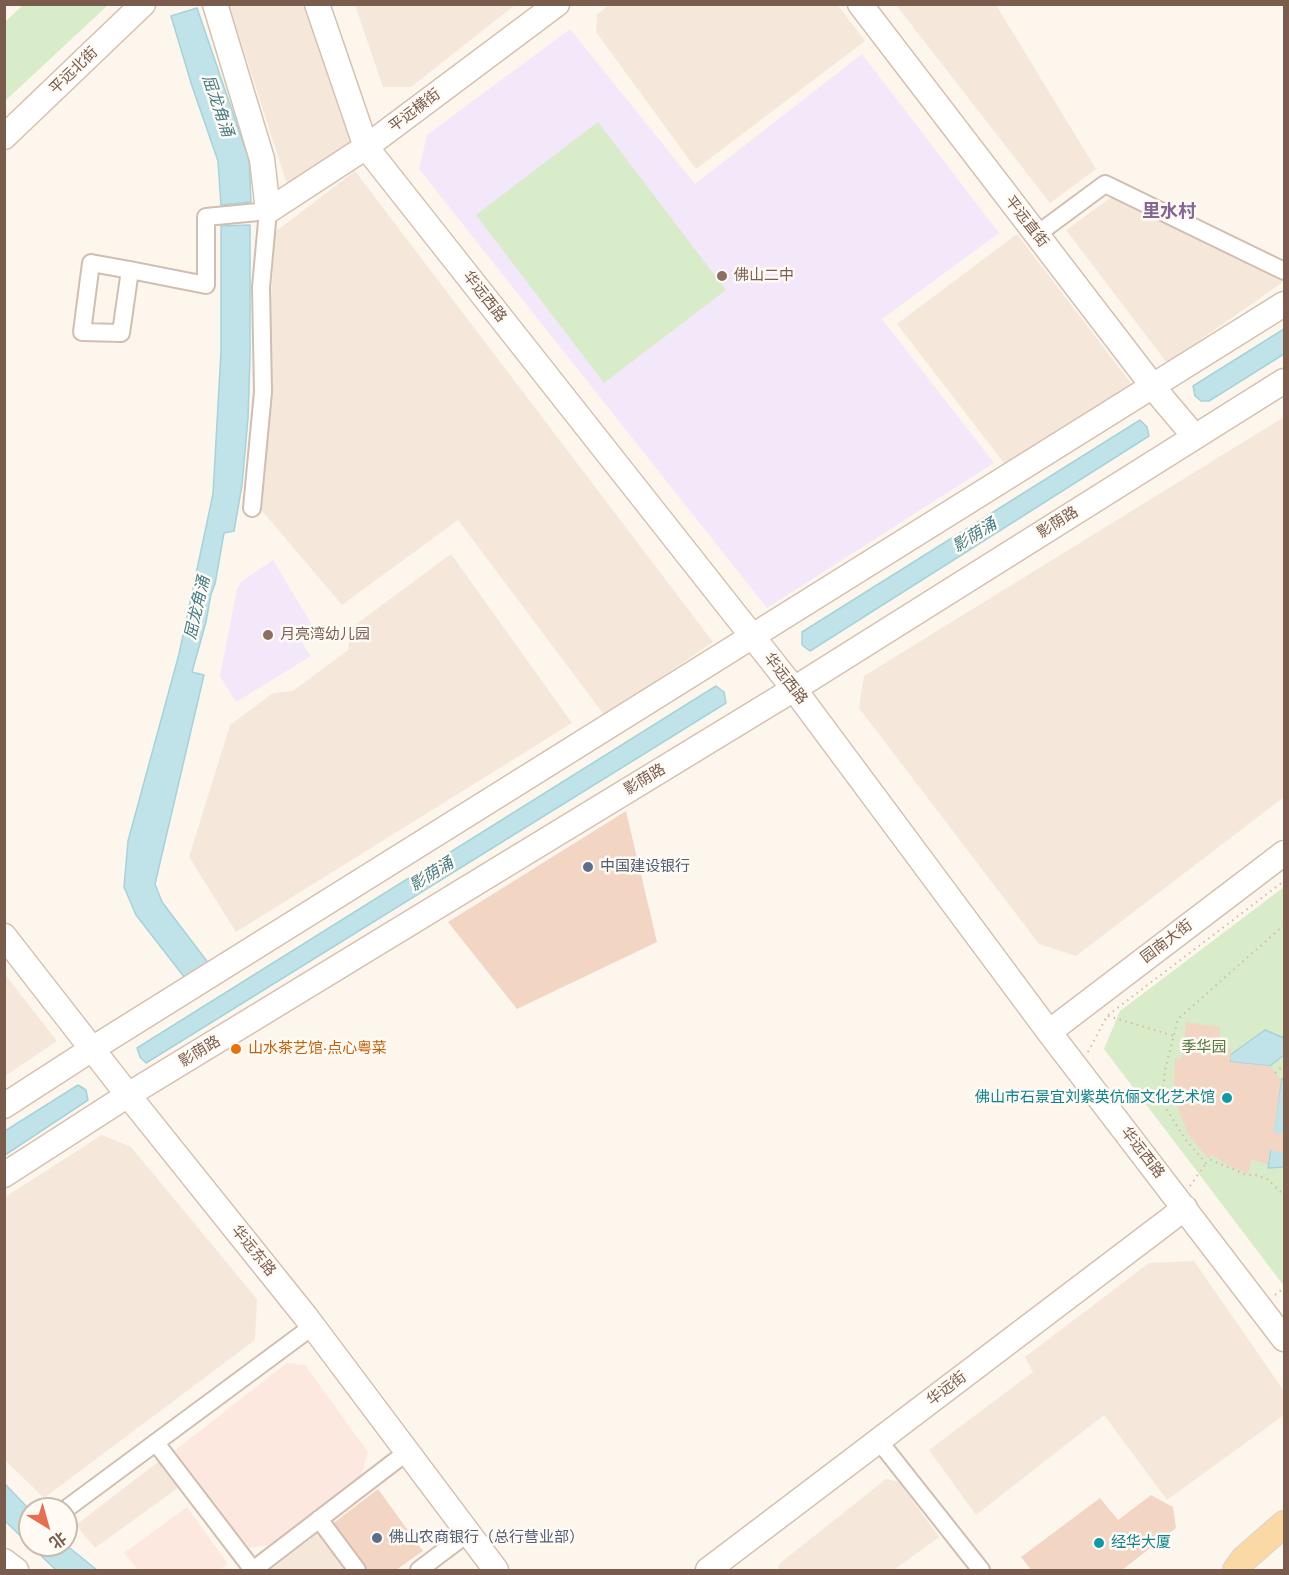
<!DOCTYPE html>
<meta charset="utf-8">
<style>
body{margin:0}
#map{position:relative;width:1289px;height:1575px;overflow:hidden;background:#fdf6ec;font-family:"Varela Round","Noto Sans SC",sans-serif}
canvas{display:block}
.frame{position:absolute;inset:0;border:6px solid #7a5c4d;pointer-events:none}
.north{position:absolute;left:18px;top:1497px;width:60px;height:60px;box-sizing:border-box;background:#fffaf3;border:2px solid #cabbb1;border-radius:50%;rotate:143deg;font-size:16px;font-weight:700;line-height:24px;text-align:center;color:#7a5c4d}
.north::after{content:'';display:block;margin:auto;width:21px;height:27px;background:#e76f51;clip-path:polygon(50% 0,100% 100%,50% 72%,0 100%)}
</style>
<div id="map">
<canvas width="1289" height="1575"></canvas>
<div class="frame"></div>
<div class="north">北</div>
</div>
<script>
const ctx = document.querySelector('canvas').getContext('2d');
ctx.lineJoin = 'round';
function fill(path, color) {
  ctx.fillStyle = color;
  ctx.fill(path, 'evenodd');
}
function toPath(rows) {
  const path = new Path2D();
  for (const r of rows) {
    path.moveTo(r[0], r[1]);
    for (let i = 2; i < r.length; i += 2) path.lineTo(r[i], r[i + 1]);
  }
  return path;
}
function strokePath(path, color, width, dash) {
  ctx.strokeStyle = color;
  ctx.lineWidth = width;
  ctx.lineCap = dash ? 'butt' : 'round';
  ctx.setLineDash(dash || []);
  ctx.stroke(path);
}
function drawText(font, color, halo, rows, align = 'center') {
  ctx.font = font + ' "Varela Round","Noto Sans SC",sans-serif';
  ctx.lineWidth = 5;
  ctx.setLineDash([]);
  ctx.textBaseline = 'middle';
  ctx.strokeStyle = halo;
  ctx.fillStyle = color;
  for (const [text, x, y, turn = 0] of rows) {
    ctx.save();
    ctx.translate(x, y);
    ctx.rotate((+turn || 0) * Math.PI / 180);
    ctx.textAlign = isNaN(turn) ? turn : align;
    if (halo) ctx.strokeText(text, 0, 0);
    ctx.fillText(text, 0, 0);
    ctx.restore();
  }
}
const residential = toPath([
 [837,4,865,41,696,169,596,32,597,14,609,5],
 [229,5,303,5,350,142,288,187],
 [355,5,355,4,515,5,411,87,383,87],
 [896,5,996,5,1096,169,1050,203],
 [355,171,713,642,605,716,458,520,342,605,258,506,275,232],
 [1113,196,1283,282,1167,363,1066,230],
 [1017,234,1134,387,1007,467,897,324],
 [1284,417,1284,797,1076,956,1039,944,859,708,864,676],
 [451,554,572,723,236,932,189,857,230,725,273,693,293,691,348,650,351,628],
 [4,973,57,1041,5,1076,4,1076],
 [102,1135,131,1147,257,1299,255,1340,44,1498,5,1460,5,1197],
 [1194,1261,1284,1391,1284,1415,1167,1500,1104,1415,976,1515,929,1450,1033,1372,1025,1357,1149,1263],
 [162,1459,182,1485,95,1548,76,1525],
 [886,1479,899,1482,939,1537,894,1570,778,1570,779,1564],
 [318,1533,347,1570,270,1570]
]);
const commercial = toPath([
 [287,1363,305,1365,368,1452,361,1477,274,1544,247,1548,174,1451],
 [187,1507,228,1564,219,1570,138,1570,124,1553]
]);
const education = toPath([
 [570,29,695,184,862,54,999,233,882,319,994,463,767,608,419,169,427,135],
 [273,560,315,630,300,640,311,656,236,702,220,676,237,589,242,581]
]);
const green = toPath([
 [23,5,108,5,5,101,5,22],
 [598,122,726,290,604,383,476,215],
 [1284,887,1284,1286,1104,1049,1120,1011]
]);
const water = toPath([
 [197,8,249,160,251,202,221,205,218,161,192,86,171,16,197,8],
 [250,225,250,357,248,418,242,485,234,531,224,533,215,584,211,594,206,622,192,672,204,675,155,884,162,902,209,964,185,978,136,915,124,887,128,841,179,654,213,494,221,352,221,226,250,225],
 [1284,329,1284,354,1209,401,1201,401,1195,396,1193,386,1284,329],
 [1140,420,1147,427,1149,436,810,651,802,645,802,632,1140,420],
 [716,686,724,692,726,703,146,1063,140,1057,137,1048,716,686],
 [1265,1030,1284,1038,1284,1055,1270,1066,1230,1062,1230,1055,1265,1030],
 [1284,1077,1284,1167,1268,1168,1281,1080,1284,1077],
 [78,1085,86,1090,88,1100,5,1155,5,1131,78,1085],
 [5,1484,30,1510,30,1545,66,1545,97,1570,56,1570,5,1521,5,1484]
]);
const building = toPath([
 [626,811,657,942,517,1009,448,922],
 [1186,1022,1220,1027,1219,1047,1231,1048,1230,1062,1270,1066,1281,1080,1274,1133,1284,1134,1284,1153,1270,1150,1268,1164,1252,1160,1248,1174,1222,1162,1213,1155,1208,1159,1187,1132,1177,1105,1174,1080,1175,1058,1182,1059],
 [378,1489,423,1551,396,1570,366,1570,331,1525],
 [1151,1495,1173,1507,1176,1528,1122,1570,1031,1570,1021,1557,1100,1498,1118,1520]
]);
const path = toPath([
 [1284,925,1178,1019,1165,1070,1163,1090,1167,1110,1185,1139,1206,1163,1211,1160,1247,1175,1256,1175,1267,1179,1284,1195],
 [1108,1016,1174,1036],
 [1088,1052,1107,1016,1284,881],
 [1275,1073,1284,1065],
 [1118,1091,1163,1090],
 [1190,1186,1206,1163],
 [1275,1295,1284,1288]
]);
const street = toPath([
 [1036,235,1105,184,1284,271],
 [130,270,121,333,82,332,91,263,130,270,206,285,206,217,268,211,261,287,263,392,252,508],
 [879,1441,981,1570],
 [156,1443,253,1570,407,1452],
 [66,1509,313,1326],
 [319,1519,357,1570],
 [419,1570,468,1533]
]);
const secondary = toPath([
 [215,4,262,159,268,211,366,147,557,4],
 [317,4,366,147,794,689,1049,1032,1284,1339],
 [860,4,1162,398,1195,437],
 [4,137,143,4],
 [4,936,128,1095,306,1317,496,1570],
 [1049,1032,1284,853],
 [4,1106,92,1049,1284,304],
 [4,1175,128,1095,794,689,1284,381],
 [4,1561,16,1570],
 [708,1570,1185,1208]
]);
const primary = toPath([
 [1236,1570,1244,1559,1284,1524]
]);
const markers = [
 [722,276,6,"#8d6e63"],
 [268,635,6,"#8d6e63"],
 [588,867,6,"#5c6f8a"],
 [236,1049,6,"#e8710a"],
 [1227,1098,6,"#0f9aa8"],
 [377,1538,6,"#5c6f8a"],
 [1099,1543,6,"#0f9aa8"]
];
const streetNames = [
 ["平远北街",74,71,-44],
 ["平远横街",415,111,-37],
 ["平远直街",1026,222,52],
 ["华远西路",484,297,52],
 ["影荫路",1058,523,-32],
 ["华远西路",785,679,52],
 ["影荫路",645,780,-31],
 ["园南大街",1167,942,-37],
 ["影荫路",200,1052,-31],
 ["华远西路",1142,1153,52],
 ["华远东路",253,1251,51],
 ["华远街",947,1389,-37]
];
const educationNames = [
 ["佛山二中",734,276],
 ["月亮湾幼儿园",280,635]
];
const serviceNames = [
 ["中国建设银行",600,867],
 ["佛山农商银行（总行营业部）",389,1538]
];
const parkNames = [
 ["季华园",1204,1048]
];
const foodNames = [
 ["山水茶艺馆·点心粤菜",248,1049]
];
const cultureNames = [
 ["佛山市石景宜刘紫英伉俪文化艺术馆",1215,1098],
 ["经华大厦",1111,1543,"left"]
];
const waterNames = [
 ["屈龙角涌",217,106,71],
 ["影荫涌",975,536,-32],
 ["屈龙角涌",198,608,-77],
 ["影荫涌",432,875,-32]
];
const quarterNames = [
 ["里水村",1169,212]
];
fill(residential, '#f5e8da');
fill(commercial, '#fde8e0');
fill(education, '#f3e8fa');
fill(green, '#d8ecc9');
fill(water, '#bfe3e8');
strokePath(water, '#a5d3da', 1.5);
fill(building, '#f3d5c3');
strokePath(street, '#d1beb0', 20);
strokePath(secondary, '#d6c0b0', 27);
strokePath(primary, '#dad1cd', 28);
strokePath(path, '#d9b8a5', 2, [1.5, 4.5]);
strokePath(street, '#fff', 16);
strokePath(secondary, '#fff', 24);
strokePath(primary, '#fbd9a5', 26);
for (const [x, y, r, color] of markers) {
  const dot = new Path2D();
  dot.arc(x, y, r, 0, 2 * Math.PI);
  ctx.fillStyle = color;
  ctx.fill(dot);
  strokePath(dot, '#fffaf3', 2);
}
drawText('15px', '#7a5c4d', '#fffaf3', streetNames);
drawText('15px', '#785e54', '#fffaf3', educationNames, 'left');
drawText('15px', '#4e5e75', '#fffaf3', serviceNames, 'left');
drawText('15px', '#537a41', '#fffaf3', parkNames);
drawText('15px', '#c56008', '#fffaf3', foodNames, 'left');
drawText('15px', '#0d838f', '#fffaf3', cultureNames, 'right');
drawText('italic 16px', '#437c86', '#fffaf3', waterNames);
drawText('bold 18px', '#846695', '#fffaf3', quarterNames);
</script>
